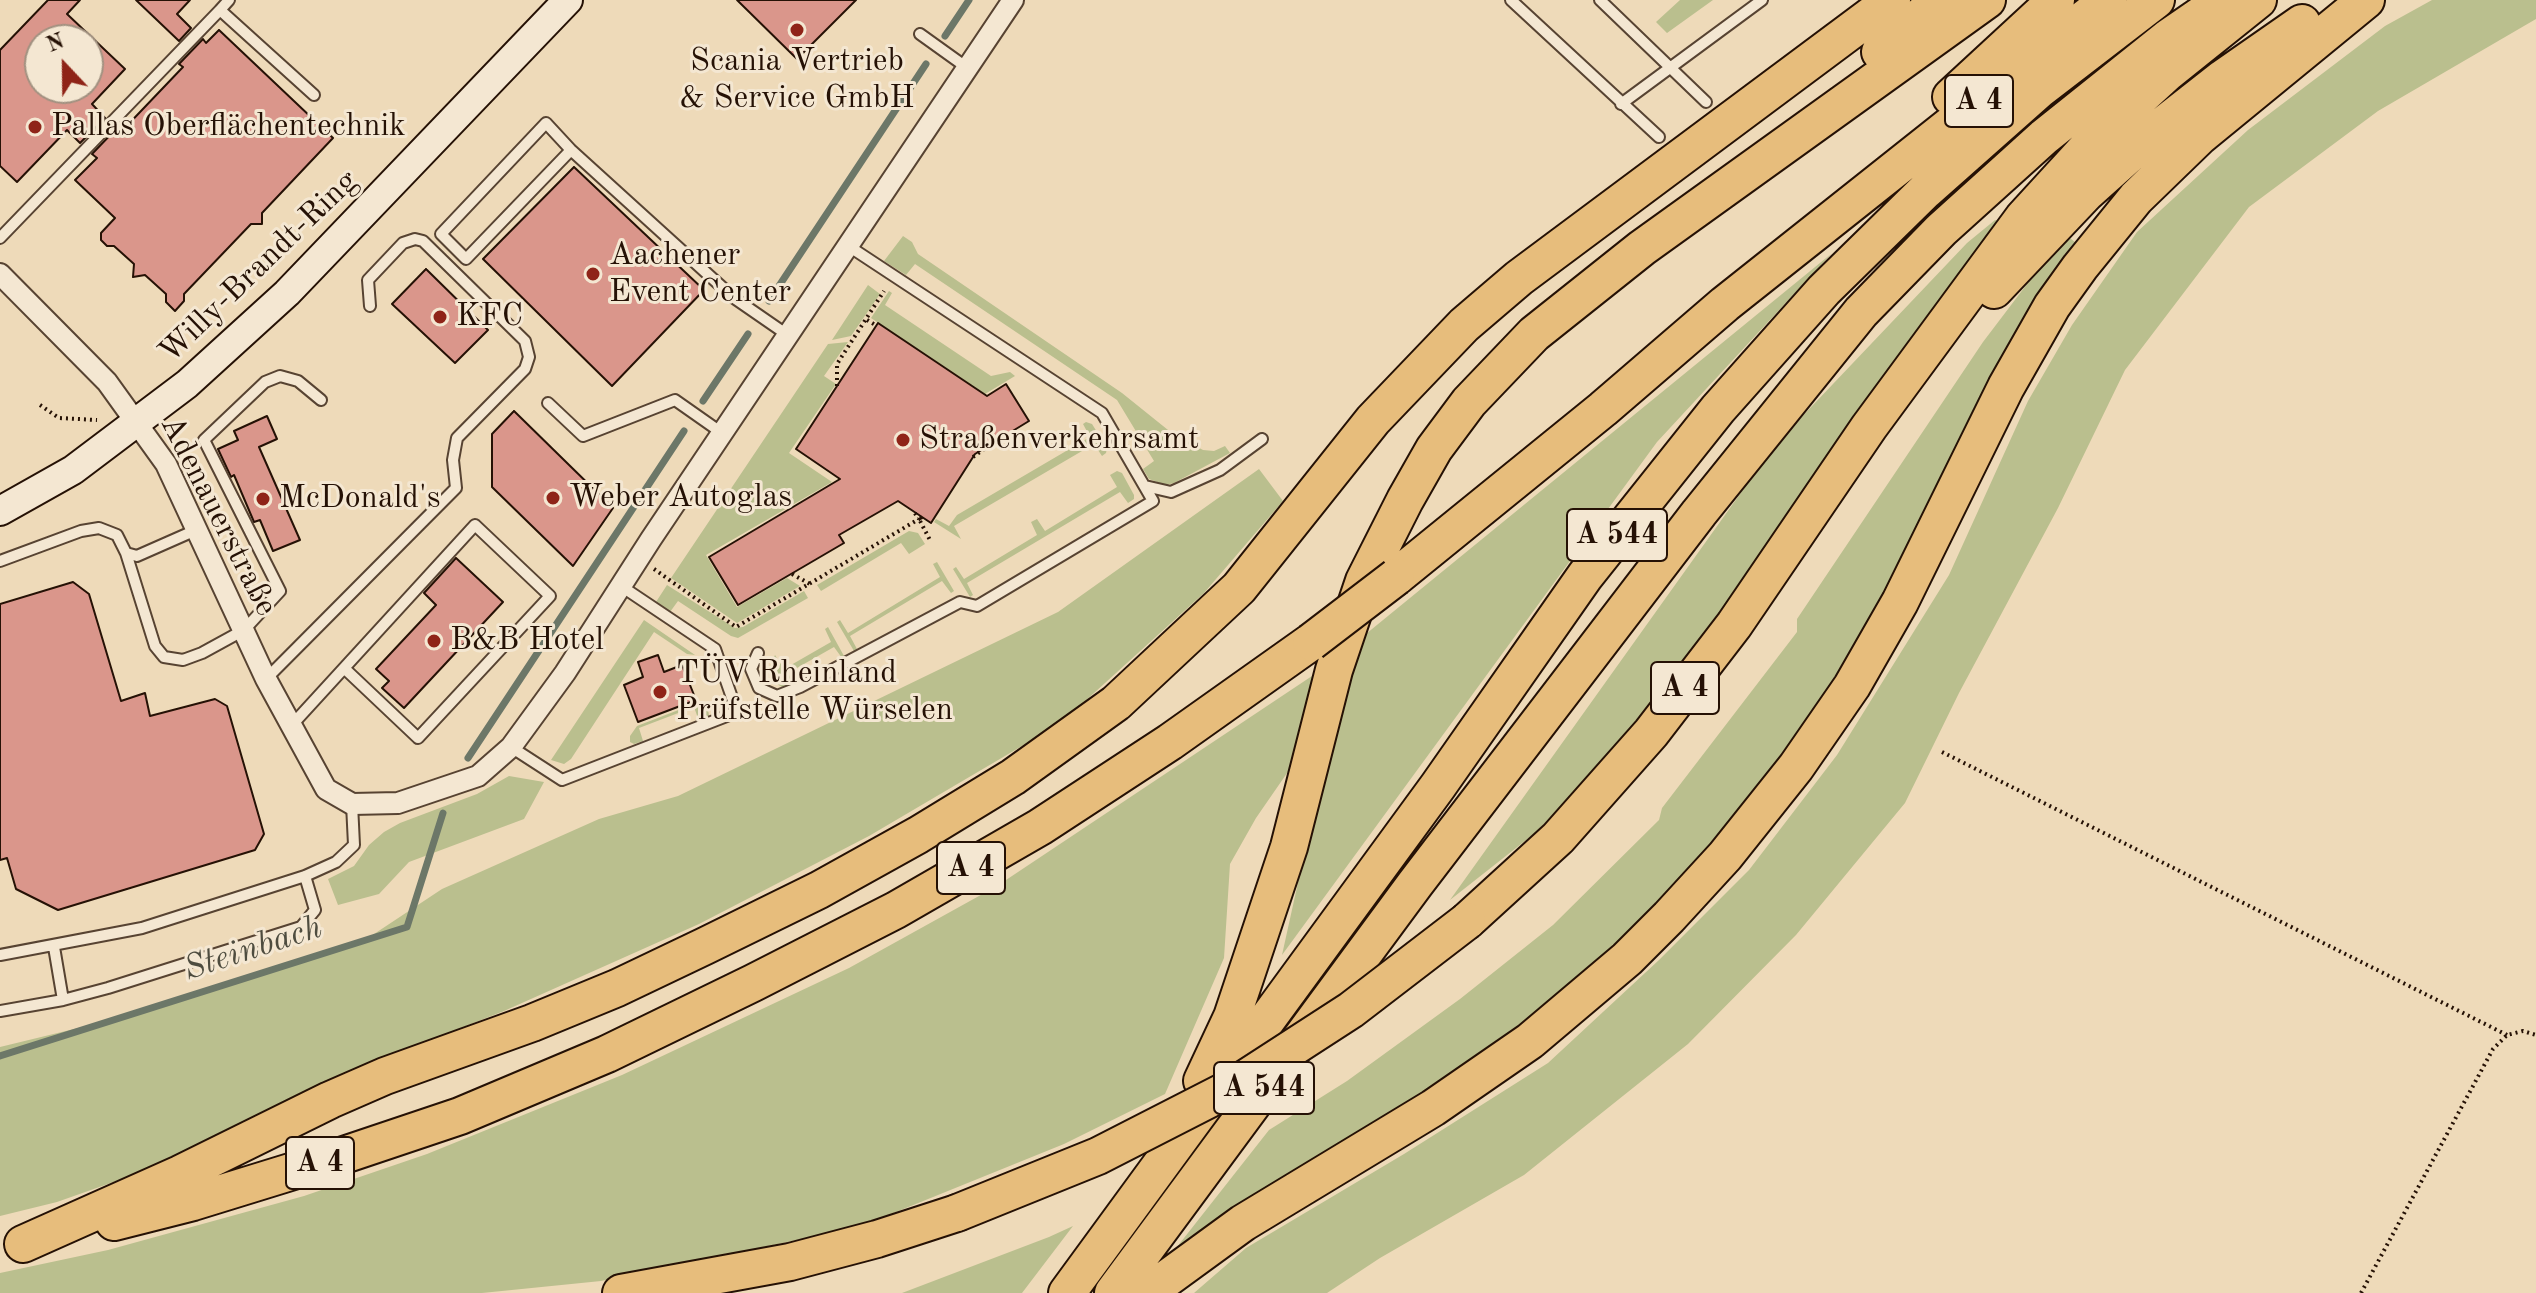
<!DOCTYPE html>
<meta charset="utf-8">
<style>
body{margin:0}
#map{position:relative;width:2536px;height:1293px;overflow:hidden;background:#eedab9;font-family:"Old Standard TT",serif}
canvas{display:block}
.north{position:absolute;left:24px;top:24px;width:80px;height:80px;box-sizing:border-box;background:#f4e7d2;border:2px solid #a19180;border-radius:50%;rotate:338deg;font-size:22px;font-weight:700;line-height:32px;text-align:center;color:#251105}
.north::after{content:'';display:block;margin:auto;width:28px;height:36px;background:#8f2418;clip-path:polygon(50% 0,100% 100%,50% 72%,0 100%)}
</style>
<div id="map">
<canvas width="2536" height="1293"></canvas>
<div class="north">N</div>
</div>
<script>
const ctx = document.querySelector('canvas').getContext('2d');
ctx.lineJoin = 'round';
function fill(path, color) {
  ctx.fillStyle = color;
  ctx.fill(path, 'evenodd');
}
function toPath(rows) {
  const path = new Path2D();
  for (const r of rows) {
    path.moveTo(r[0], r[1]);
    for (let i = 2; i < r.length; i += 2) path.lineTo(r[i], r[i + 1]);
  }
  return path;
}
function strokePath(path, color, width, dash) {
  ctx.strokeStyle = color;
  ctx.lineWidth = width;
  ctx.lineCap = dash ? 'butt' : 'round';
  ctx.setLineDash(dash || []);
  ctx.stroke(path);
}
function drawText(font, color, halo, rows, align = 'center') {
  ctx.font = font + ' "Old Standard TT",serif';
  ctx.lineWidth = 6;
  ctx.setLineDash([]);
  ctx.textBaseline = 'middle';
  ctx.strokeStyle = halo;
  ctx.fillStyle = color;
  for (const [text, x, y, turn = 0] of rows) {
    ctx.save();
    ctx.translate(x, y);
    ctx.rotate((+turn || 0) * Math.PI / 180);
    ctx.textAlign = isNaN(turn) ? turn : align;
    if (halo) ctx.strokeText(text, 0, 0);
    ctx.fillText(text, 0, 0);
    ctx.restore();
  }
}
const green = toPath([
 [1680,0,1713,0,1667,33,1656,22],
 [2432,0,2536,0,2536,19,2378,111,2249,207,2125,370,2058,508,1959,693,1905,803,1796,935,1688,1044,1524,1175,1380,1258,1327,1293,1194,1293,1246,1248,1404,1154,1548,1063,1659,960,1749,870,1837,755,1949,575,2028,401,2072,325,2137,232,2248,130,2385,26],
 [1995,220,2003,223,1746,583,1615,751,1535,833,1450,900,1775,445,1967,243],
 [2065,234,2081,247,1788,760,1643,927,1540,1019,1173,1252,1269,1130,1347,1081,1460,999,1553,925,1659,820,1662,808,1797,632,1797,619,1983,342],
 [903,236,912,242,918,254,1122,393,1173,434,1203,450,1214,451,1225,446,1230,453,1174,483,1166,485,1149,479,1143,469,1154,461,1117,400,915,264,906,275,884,261],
 [1831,254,1657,442,1282,955,1350,647],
 [868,285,880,294,851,336,832,340],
 [889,291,892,293,885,305,991,376,1010,372,1015,376,985,394,871,318],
 [848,342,824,376,836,384,789,453,832,482,706,555,737,607,787,578,800,586,737,623,671,578,828,344],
 [1086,422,1092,424,1107,448,1106,453,1102,456,1094,444,954,526,961,539,934,522,936,519,949,526,957,515,1090,437,1083,424],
 [1259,469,1283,501,1204,593,1061,723,869,836,699,924,504,1011,387,1057,170,1162,57,1202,0,1216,0,1047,144,1012,362,942,442,889,599,819,678,796,1058,612],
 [1117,471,1122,473,1134,495,1134,499,1128,503,1120,492,967,583,973,595,970,597,953,569,956,567,964,579,1037,535,1031,522,1037,519,1045,531,1117,487,1110,475],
 [909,531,918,533,925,544,909,554,901,543,821,591,817,585],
 [937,562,954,591,951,593,942,581,850,636,857,649,854,651,837,622,840,620,848,633,940,577,933,564],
 [667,585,735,628,743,627,804,591,808,598,738,638,731,636,678,601,670,612,656,602],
 [644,620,695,655,687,654,654,632,571,759,564,764,551,760],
 [828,627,844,656,842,658,834,647,788,673,795,686,784,688,773,682,768,671,775,655,784,669,831,642,825,629],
 [1315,674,1294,763,1256,818,1230,864,1224,958,1165,1094,1064,1144,859,1227,601,1281,482,1293,0,1293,0,1273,108,1250,304,1196,427,1154,622,1075,849,968,997,886],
 [694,704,708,709,709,716,699,721,694,707,639,728,643,741,634,744,630,742,630,736,637,726],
 [509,776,544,782,524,819,409,862,379,894,338,905,328,879,354,866,369,845,384,832,400,823,477,794],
 [1073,1226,1022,1293,902,1293,1049,1237]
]);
const stream = toPath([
 [945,36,969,0],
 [769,301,926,64],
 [703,401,748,334],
 [468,758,684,431],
 [0,1056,407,927,443,813]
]);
const building = toPath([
 [48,0,80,0,67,14,125,69,92,104,105,118,80,143,67,130,17,182,0,166,0,50,48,0],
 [40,40,88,40,88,88,40,88,40,40],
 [136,0,190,0,177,14,191,28,179,41,136,0],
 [737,0,856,0,797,59,737,0],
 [219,30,333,138,262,213,262,224,251,224,184,294,184,301,175,311,166,302,166,294,145,275,133,277,134,264,114,246,107,246,101,240,101,233,115,218,75,180,97,158,92,154,116,129,120,133,183,67,179,64,203,39,206,43,219,30],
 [574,167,704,290,612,386,483,259,574,167],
 [426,269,488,330,455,363,392,304,426,269],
 [878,323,987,396,1006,384,1029,421,975,454,931,523,898,501,839,535,844,543,738,605,709,557,840,479,796,449,878,323],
 [514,411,613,508,573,566,492,487,492,434,514,411],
 [267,416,277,439,259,447,300,540,273,551,260,520,254,522,234,475,231,477,218,449,238,440,234,431,267,416],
 [456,558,503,602,404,708,382,688,389,681,376,669,436,605,424,593,456,558],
 [73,582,89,594,121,701,145,693,150,716,215,699,227,706,264,834,255,850,58,910,16,889,7,858,0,860,0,604,73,582],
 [658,655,664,672,682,665,696,700,638,722,624,685,643,677,638,662,658,655]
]);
const path = toPath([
 [867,320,877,326],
 [837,386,837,364,884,291],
 [40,405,59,418,97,420],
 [973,457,995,441],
 [922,517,919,519,931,542],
 [654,569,736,627,919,519,914,512],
 [792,574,810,584],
 [1942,752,2507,1035],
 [2361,1293,2493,1049,2507,1035,2523,1031,2536,1035]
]);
const lane = toPath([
 [1511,0,1659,137],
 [1600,0,1706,102],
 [220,10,229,0],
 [920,34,966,67],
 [1621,104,1762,0],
 [571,150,466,259,441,234,546,123,571,150,734,298,789,336],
 [0,238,220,10,314,95],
 [548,403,583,436,675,400,722,433],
 [1145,486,1171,492,1220,470,1262,439],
 [126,553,137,556,196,530],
 [0,561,81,531,99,528,117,535,126,553,155,646,164,657,183,660,202,653,244,630,280,591,204,440,265,382,280,376,298,381,321,400],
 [758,653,751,669,759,688,777,696,800,687,960,602,977,606,1153,501,1102,413,850,247],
 [266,679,456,488,453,460,457,438,525,369,529,357,525,341,423,241,415,239,403,243,368,280,370,306],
 [291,726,475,525,550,596,418,738,344,668],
 [511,747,562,780,737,712,715,649,621,586],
 [54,947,63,1000],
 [0,955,142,928,305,876,336,862,354,845,352,804],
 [0,1011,63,1000,108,988,301,927,315,910,305,876]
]);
const street = toPath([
 [0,274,107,382,166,464,266,679,326,789,352,804,398,803,478,776,511,747,565,673,651,539,1013,0]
]);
const secondary = toPath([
 [0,511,73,470,187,384,287,293,568,0]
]);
const highway = toPath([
 [1880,52,1939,0],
 [1951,97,2056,0],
 [1994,290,2086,193,2153,133,2223,78,2302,23],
 [1396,577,1603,409,1725,304,2108,0],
 [1467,921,1558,838,1651,733,1734,625,1869,427,2023,218,2098,136,2167,73,2258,0],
 [1202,1081,1232,1017,1289,847,1334,670,1364,581,1405,500,1434,449,1469,402,1534,334,1642,248,1987,0],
 [114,1222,193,1202,326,1161,460,1116,607,1054,753,983,896,910,1040,827,1170,742,1311,642],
 [23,1244,180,1174,330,1100,385,1076,532,1023,617,988,705,946,819,890,918,835,1013,777,1116,703,1239,588,1373,420,1464,325,1519,278,1892,0],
 [621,1293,790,1262,877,1239,957,1213],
 [1067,1293,1438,786,1585,576,1718,409,1824,290,1925,191,2039,90,2156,0],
 [1113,1293,1415,884,1699,513,1861,312,1941,230,2044,137,2169,37,2223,0],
 [1147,1293,1243,1223,1433,1108,1530,1041,1627,959,1669,917,1725,856,1796,767,1852,686,1900,602,2006,387,2052,306,2080,267,2136,198,2200,136,2366,0]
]);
const highwayBridge = toPath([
 [1311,642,1396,577],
 [957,1213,1098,1156,1229,1089,1351,1010,1467,921]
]);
const markers = [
 [797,30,8,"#8f2418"],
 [35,127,8,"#8f2418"],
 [593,274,8,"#8f2418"],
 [440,317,8,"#8f2418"],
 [903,440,8,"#8f2418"],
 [553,498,8,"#8f2418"],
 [263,499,8,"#8f2418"],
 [434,641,8,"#8f2418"],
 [660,692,8,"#8f2418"]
];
const shields = [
 [1979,101,68],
 [1617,535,100],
 [1685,688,68],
 [971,868,68],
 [1264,1088,100],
 [320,1163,68]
];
const shieldNames = [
 ["A 4",1979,101],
 ["A 544",1617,535],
 ["A 4",1685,688],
 ["A 4",971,868],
 ["A 544",1264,1088],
 ["A 4",320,1163]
];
const poiNames = [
 ["Scania Vertrieb",797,62,"center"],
 ["& Service GmbH",797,99,"center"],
 ["Pallas Oberflächentechnik",51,127],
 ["Aachener",609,256],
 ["Event Center",609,293],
 ["KFC",456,317],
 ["Straßenverkehrsamt",919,440],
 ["Weber Autoglas",569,498],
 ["McDonald's",279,499],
 ["B&B Hotel",450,641],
 ["TÜV Rheinland",676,674],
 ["Prüfstelle Würselen",676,711]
];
const streetNames = [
 ["Willy-Brandt-Ring",259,267,-44],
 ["Adenauerstraße",218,516,63]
];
const waterNames = [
 ["Steinbach",253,949,-18]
];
fill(green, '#babf8e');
strokePath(stream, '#6c7768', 7);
fill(building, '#da968b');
strokePath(building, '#251105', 2);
strokePath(lane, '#574332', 14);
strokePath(street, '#574332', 24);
strokePath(secondary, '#251105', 32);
strokePath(highway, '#251105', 40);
strokePath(path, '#251105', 4, [2, 4]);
strokePath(lane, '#f4e7d2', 10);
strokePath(street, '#f4e7d2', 20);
strokePath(secondary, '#f4e7d2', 28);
strokePath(highway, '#e7bd7c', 36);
strokePath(highwayBridge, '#251105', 40, []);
strokePath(highwayBridge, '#e7bd7c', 36);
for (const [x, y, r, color] of markers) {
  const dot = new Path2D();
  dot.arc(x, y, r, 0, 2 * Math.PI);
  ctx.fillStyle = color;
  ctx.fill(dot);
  strokePath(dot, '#f4e7d2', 3);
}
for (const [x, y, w] of shields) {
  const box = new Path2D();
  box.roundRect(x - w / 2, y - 26, w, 52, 6);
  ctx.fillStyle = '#f4e7d2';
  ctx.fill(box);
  strokePath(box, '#251105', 2);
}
drawText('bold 30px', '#251105', null, shieldNames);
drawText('32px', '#251105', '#f4e7d2', poiNames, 'left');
drawText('32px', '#251105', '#f4e7d2', streetNames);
drawText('italic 34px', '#4e4c3f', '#f4e7d2', waterNames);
</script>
